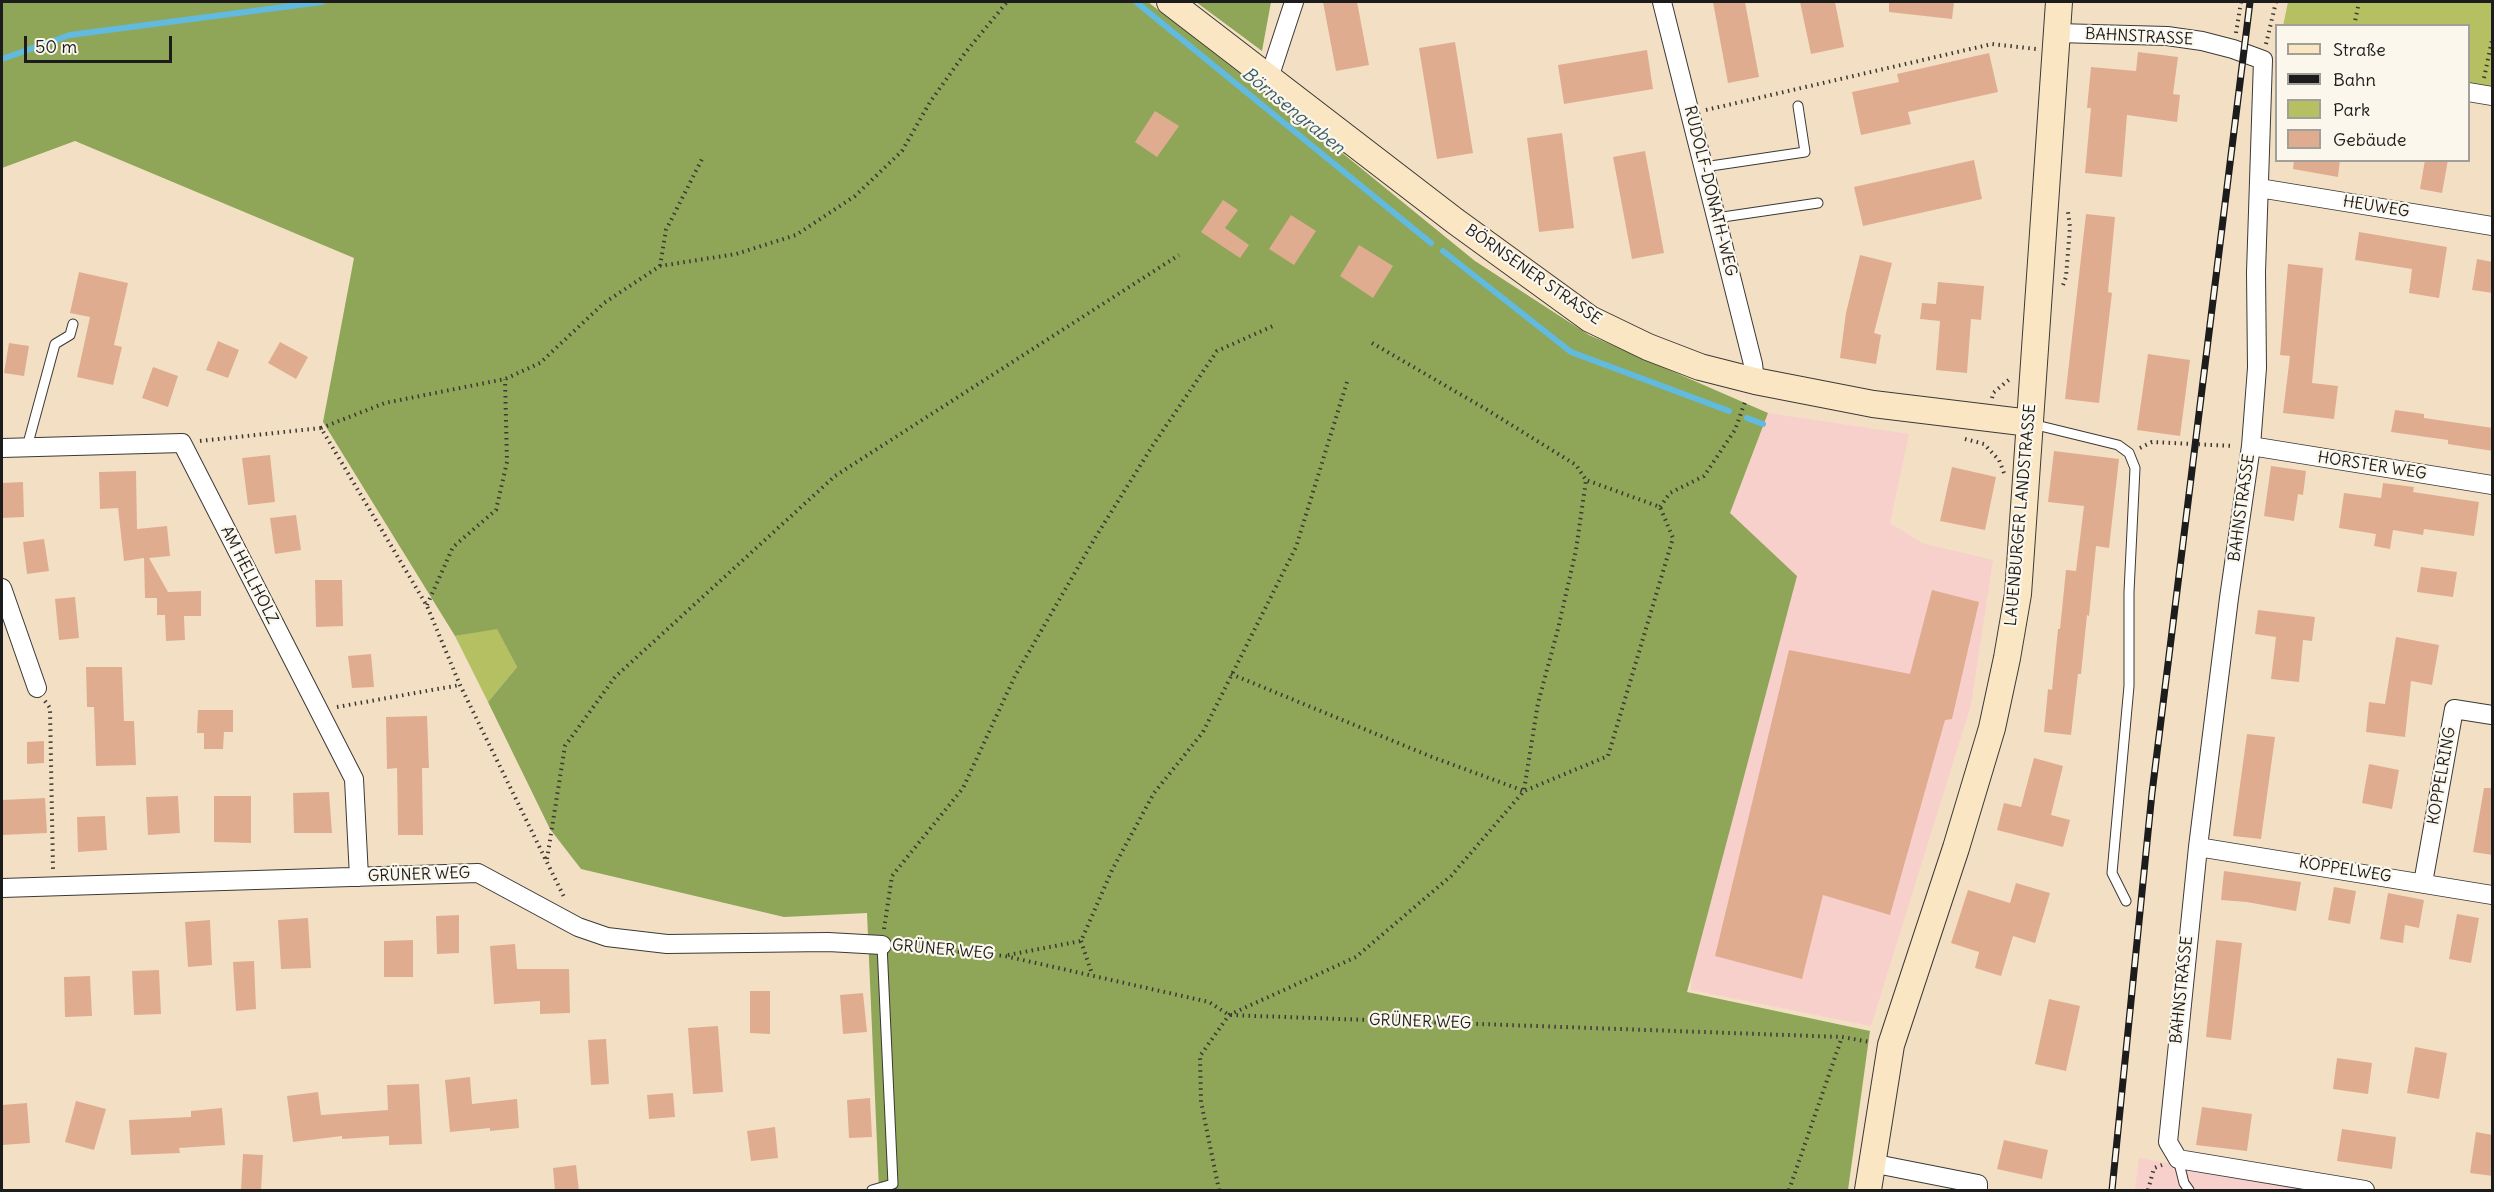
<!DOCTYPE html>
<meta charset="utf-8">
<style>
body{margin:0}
#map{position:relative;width:2494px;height:1192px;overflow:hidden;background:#f3e0c4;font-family:Delius,sans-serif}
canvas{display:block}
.frame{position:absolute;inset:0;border:3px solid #1c1c1c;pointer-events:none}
.legend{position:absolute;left:2275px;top:24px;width:195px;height:138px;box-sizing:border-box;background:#fbf7ec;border:2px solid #a29f99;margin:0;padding:8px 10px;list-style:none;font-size:18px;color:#1c1c1c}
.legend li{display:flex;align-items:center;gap:12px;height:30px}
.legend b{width:30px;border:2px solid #a29f99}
.scale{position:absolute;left:24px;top:36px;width:148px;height:27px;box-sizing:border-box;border:3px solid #1c1c1c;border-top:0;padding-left:8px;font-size:18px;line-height:21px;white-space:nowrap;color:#1c1c1c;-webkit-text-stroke:4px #fbf7ec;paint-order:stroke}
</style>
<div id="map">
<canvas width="2494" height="1192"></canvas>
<div class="frame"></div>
<ul class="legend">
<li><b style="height:8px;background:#fbe6c3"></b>Straße</li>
<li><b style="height:8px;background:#1c1c1c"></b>Bahn</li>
<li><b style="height:16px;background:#b4c062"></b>Park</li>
<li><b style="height:16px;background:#e0ac8f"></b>Gebäude</li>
</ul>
<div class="scale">50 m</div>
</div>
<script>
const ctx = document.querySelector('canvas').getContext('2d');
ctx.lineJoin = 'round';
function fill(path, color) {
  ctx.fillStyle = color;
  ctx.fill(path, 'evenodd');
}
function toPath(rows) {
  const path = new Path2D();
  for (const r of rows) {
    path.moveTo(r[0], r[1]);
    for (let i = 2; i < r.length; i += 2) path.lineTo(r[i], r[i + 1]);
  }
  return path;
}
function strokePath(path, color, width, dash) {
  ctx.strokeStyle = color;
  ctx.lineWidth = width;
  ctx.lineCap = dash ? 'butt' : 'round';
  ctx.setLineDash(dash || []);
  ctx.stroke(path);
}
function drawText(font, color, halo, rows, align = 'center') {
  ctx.font = font + ' Delius,sans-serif';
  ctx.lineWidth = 4.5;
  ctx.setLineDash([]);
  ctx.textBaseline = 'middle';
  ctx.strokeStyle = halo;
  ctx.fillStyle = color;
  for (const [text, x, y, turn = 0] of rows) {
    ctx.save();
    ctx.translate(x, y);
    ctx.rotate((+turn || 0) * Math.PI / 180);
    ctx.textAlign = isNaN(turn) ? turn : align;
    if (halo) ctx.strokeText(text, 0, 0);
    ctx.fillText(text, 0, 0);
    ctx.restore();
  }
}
const built = toPath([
 [1768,413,1909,434,1890,523,1922,543,1993,560,1971,705,1871,1026,1691,990,1730,513],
 [2139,1158,2316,1190,2135,1190]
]);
const green = toPath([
 [2288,2,2492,2,2492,91,2469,87,2468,26,2283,26],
 [497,628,517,667,488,702,455,636]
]);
const forest = toPath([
 [2,2,1148,2,1335,147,1475,261,1589,335,1768,413,1730,513,1797,576,1687,992,1870,1031,1848,1190,879,1190,867,913,784,917,581,869,550,829,488,702,517,667,497,629,455,636,323,422,354,258,75,141,2,168],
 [1196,2,1271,2,1262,51]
]);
const stream = toPath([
 [1136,2,1431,243],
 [2,59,70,35,322,2],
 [1443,251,1571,352,1729,411],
 [1747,418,1763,424]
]);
const building = toPath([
 [1323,2,1357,2,1369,65,1336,71],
 [1713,2,1745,2,1759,77,1728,83],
 [1800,2,1835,2,1844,47,1811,54],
 [1889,2,1954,2,1952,19,1889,12],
 [1455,42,1473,153,1437,159,1419,48],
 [1647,50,1653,89,1564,104,1558,65],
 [2138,52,2178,57,2173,94,2180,95,2177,122,2127,115,2122,177,2085,173,2091,108,2087,108,2091,67,2136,71],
 [1989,53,1998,92,1908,112,1911,124,1861,135,1852,92,1899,82,1897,74],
 [1155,111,1179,126,1157,157,1135,142],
 [1562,133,1574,228,1539,232,1527,138],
 [1645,151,1664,253,1632,259,1613,157],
 [1974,160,1982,199,1863,226,1854,187],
 [2294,160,2340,160,2338,177,2293,169],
 [2425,160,2448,160,2442,193,2420,189],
 [1223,200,1238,210,1225,228,1249,245,1240,258,1201,232],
 [2086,214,2115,217,2108,292,2112,293,2099,403,2065,399],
 [1291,215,1316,231,1294,265,1269,249],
 [2359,232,2447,247,2439,298,2409,293,2412,269,2355,260],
 [1359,245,1393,266,1373,298,1340,276],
 [1860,255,1892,263,1874,333,1881,335,1876,364,1840,358,1846,313],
 [2477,259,2493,262,2493,293,2472,290],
 [2288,264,2323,268,2312,383,2338,386,2334,419,2283,413,2290,356,2280,355],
 [79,272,128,283,114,345,122,347,113,385,77,377,90,317,70,313],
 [1938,282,1984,286,1981,320,1971,319,1967,373,1936,370,1940,321,1920,319,1922,303,1936,304],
 [218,341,239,350,228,378,206,370],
 [280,342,308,357,296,379,268,363],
 [9,343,29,346,24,376,4,373],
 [2148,354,2190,360,2180,436,2137,430],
 [153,367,178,376,168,407,142,398],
 [2395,410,2424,414,2424,418,2493,428,2493,451,2448,444,2448,440,2391,432],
 [2054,451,2119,459,2109,548,2096,546,2089,616,2087,615,2081,674,2078,674,2071,735,2044,732,2048,689,2052,690,2058,629,2060,629,2066,570,2076,571,2084,506,2048,502],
 [270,455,275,502,248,505,242,458],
 [2271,466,2306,471,2303,495,2298,494,2294,521,2264,516],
 [1952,467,1996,477,1985,530,1940,521],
 [136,471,137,529,167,526,170,556,149,558,168,592,201,591,201,616,184,616,185,640,166,641,165,615,157,615,157,598,145,598,144,558,124,561,118,508,100,509,99,472],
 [23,482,24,517,2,518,2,483],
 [2383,483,2414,487,2413,492,2479,502,2474,536,2424,529,2423,535,2393,530,2390,549,2374,546,2376,534,2339,528,2344,493,2381,498],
 [296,515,301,550,275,554,270,518],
 [44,539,49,571,27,574,23,542],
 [2421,567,2457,572,2453,597,2417,592],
 [315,580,342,580,343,626,316,627],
 [1932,590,1979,602,1952,719,1945,720,1890,915,1823,895,1802,979,1715,956,1789,650,1910,674],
 [75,597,79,638,59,640,55,599],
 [2258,610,2315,617,2312,641,2303,640,2299,682,2271,679,2276,637,2255,634],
 [2396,637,2439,645,2432,685,2411,681,2405,737,2366,732,2369,702,2385,704],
 [371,654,374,687,352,688,348,656],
 [86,667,122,667,124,721,134,721,136,765,96,766,94,707,87,707],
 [198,710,233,710,233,732,224,732,223,749,204,749,204,733,197,733],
 [427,716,429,768,422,768,423,835,398,835,397,768,387,769,386,717],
 [2247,734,2275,737,2261,839,2233,836],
 [44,741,44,763,27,764,27,742],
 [2034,758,2063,766,2051,815,2070,820,2063,847,1997,830,2004,803,2021,807],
 [2369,764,2399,770,2392,809,2362,803],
 [2484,788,2493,788,2493,855,2473,852],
 [329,792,332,833,294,833,293,793],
 [178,796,180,833,148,835,146,797],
 [214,796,251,796,251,843,214,842],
 [45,798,47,833,2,835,2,800],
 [105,816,107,850,78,852,77,817],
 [2224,871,2301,882,2296,911,2247,902,2221,900],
 [2016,883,2050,893,2035,943,2013,936,2001,976,1975,968,1979,952,1951,943,1968,890,2010,903],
 [2334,887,2356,891,2350,924,2328,920],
 [2388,893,2424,900,2419,928,2405,925,2403,943,2380,939],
 [2457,914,2479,918,2471,963,2449,959],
 [459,915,459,953,437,954,436,916],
 [308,918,311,968,281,969,278,920],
 [210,920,212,965,188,967,185,922],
 [413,940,413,977,384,977,384,941],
 [2216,940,2242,943,2231,1040,2206,1037],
 [515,944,517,969,569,969,570,1013,540,1014,540,1001,494,1004,490,946],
 [254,961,256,1009,236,1011,233,962],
 [159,970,161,1014,134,1015,132,971],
 [90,976,92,1016,65,1017,64,977],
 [750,991,770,991,770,1034,750,1033],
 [863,993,867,1032,843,1034,840,995],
 [2049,999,2080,1006,2066,1071,2035,1064],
 [718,1026,723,1092,693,1094,688,1028],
 [606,1039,609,1084,591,1085,588,1040],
 [2415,1047,2447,1053,2439,1099,2407,1093],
 [2337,1058,2372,1063,2368,1094,2333,1089],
 [470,1077,472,1104,517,1099,519,1128,490,1131,490,1128,450,1132,445,1080],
 [419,1084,422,1144,389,1145,389,1136,342,1139,342,1136,293,1142,287,1096,318,1092,321,1115,388,1110,387,1085],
 [673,1093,675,1117,649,1119,647,1095],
 [870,1098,872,1137,849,1138,847,1100],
 [76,1101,106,1109,94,1150,65,1142],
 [27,1103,30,1143,2,1145,2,1105],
 [2202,1107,2252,1114,2247,1151,2196,1145],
 [222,1108,225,1145,179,1148,180,1153,131,1155,129,1120,191,1117,191,1111],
 [775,1127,778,1158,751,1161,747,1131],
 [2342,1129,2396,1137,2392,1169,2337,1161],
 [2476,1132,2493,1135,2493,1176,2470,1173],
 [2004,1140,2048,1150,2042,1179,1997,1169],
 [243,1154,263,1155,261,1191,241,1191],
 [576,1165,579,1191,555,1191,553,1168]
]);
const path = toPath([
 [2354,26,2359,2],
 [2236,33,2241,2],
 [2266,44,2276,2],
 [2484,78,2492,40],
 [1706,110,1992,44,2036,49],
 [660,266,666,230,702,159],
 [2063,285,2066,277,2070,227,2068,212],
 [1372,343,1484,408,1576,465,1586,480,1576,550,1558,629,1538,703,1524,790],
 [1992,398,1993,393,2011,378],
 [321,428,385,403,505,379,540,363,604,303,660,266,736,254,796,235,855,196,902,151,930,102,965,53,1007,2],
 [1965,439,1984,444,1999,460,2004,473],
 [200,441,321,428,427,606,460,685,565,899],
 [2140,448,2152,442,2233,446],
 [1660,507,1670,493,1704,476,1735,430,1746,399],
 [427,605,453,547,496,510,507,462,505,379],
 [1231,674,1432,757,1524,791],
 [45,701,50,708,53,869],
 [337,707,460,685],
 [547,859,565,746,615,677,835,476,1179,255],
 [884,929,892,876,963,788,1015,676,1095,538,1153,445,1217,351,1273,326],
 [1081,941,1092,974],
 [898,946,1005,956,1209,1002,1229,1015,1842,1037,1870,1042],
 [1008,955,1081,941,1112,870,1154,793,1203,732,1296,547,1347,382],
 [1219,1190,1201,1102,1200,1056,1229,1015,1356,957,1451,876,1524,791,1608,756,1673,538,1660,507,1586,480],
 [1789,1190,1842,1037],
 [2148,1190,2154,1168,2162,1165]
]);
const lane = toPath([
 [1704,167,1805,152,1798,106],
 [1716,218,1818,203],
 [2032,424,2118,445,2129,453,2135,468,2129,592,2129,686,2112,873,2126,901],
 [27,447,55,344,70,335,73,324],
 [2178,1159,2184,1183,2189,1190],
 [872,1190,893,1184,882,945]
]);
const street = toPath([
 [1662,2,1753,364,1755,381],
 [2057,33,2167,36,2202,41,2233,49,2263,60,2256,272,2257,368,2251,446,2229,598,2198,847,2168,1142,2178,1159,2365,1190],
 [1269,78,1294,2],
 [2468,92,2492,96],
 [2259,188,2492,226],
 [2251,446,2492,485],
 [2,448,182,443,354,779,359,877],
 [2,588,37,688],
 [2198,847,2492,895],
 [2423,883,2454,709,2492,715],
 [2,888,478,873,578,927,607,937,667,944,828,942,882,945],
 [1871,1163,1978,1184,1978,1190]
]);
const secondary = toPath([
 [1170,2,1455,221,1590,319,1648,347,1700,367,1755,381,1873,404,2030,423],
 [1868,1190,1891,1045,1956,848,1992,728,2007,658,2018,594,2059,2]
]);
const rail = toPath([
 [2112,1190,2152,793,2250,2]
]);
const streetNames = [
 ["BAHNSTRASSE",2139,37,3],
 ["RUDOLF-DONATH-WEG",1710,191,76],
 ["HEUWEG",2376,207,9],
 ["BÖRNSENER STRASSE",1533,275,35],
 ["HORSTER WEG",2372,466,9],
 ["BAHNSTRASSE",2242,508,-82],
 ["LAUENBURGER LANDSTRASSE",2021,515,-85],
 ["AM HELLHOLZ",249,575,63],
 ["KOPPELRING",2442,776,-80],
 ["KOPPELWEG",2345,870,9],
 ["GRÜNER WEG",419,875,-2],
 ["GRÜNER WEG",943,950,5],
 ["BAHNSTRASSE",2182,990,-84],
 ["GRÜNER WEG",1420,1022,2]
];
const waterNames = [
 ["Börnsengraben",1293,111,39]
];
fill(built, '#f7d0cc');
fill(green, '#b4c062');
fill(forest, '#8fa658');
strokePath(stream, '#62badf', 6);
fill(building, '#e0ac8f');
strokePath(lane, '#3c3935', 11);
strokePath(street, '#3c3935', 20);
strokePath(secondary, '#3c3935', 28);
strokePath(path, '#3c3935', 4, [1.5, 4.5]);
strokePath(lane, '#fff', 9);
strokePath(street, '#fff', 18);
strokePath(secondary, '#fbe6c3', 26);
strokePath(rail, '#1c1c1c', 7);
strokePath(rail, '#fbf7ec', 4.5, [14]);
drawText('16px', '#1c1c1c', '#fbf7ec', streetNames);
drawText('italic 18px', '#385b6a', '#fbf7ec', waterNames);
</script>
